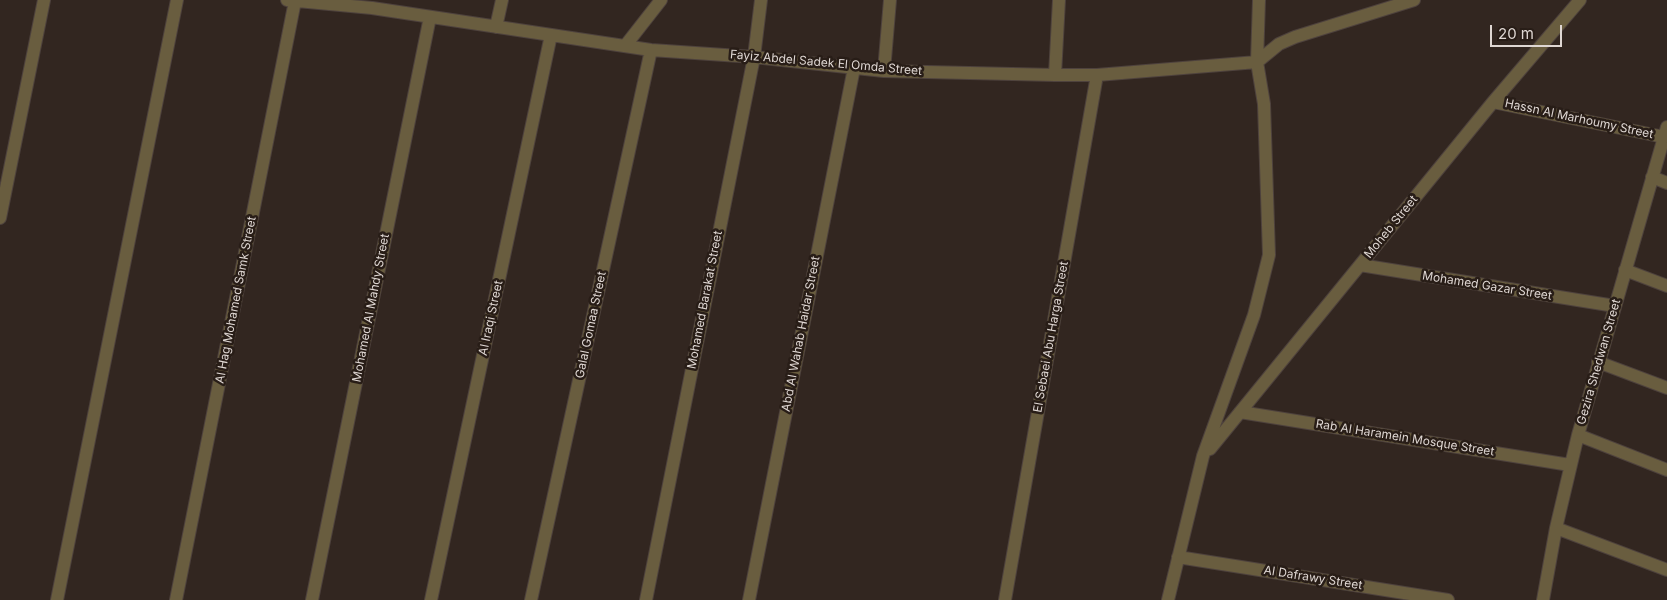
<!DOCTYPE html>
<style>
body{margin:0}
#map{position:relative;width:1667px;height:600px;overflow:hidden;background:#322620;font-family:Inter,sans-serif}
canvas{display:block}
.scale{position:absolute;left:1490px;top:25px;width:72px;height:22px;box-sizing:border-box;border:2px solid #dfd7d3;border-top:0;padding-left:6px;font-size:15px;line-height:18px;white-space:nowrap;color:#dfd7d3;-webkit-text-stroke:4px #281d17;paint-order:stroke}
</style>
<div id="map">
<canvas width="1667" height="600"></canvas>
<div class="scale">20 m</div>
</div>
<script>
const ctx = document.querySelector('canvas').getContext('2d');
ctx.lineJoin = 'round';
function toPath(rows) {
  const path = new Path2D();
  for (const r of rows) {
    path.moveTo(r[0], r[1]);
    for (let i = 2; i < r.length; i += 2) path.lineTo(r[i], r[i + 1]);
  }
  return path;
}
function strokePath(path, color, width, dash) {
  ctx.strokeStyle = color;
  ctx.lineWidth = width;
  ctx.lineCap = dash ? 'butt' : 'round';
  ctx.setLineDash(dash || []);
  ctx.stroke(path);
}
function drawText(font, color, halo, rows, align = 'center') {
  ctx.font = font + ' Inter,sans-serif';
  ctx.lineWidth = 5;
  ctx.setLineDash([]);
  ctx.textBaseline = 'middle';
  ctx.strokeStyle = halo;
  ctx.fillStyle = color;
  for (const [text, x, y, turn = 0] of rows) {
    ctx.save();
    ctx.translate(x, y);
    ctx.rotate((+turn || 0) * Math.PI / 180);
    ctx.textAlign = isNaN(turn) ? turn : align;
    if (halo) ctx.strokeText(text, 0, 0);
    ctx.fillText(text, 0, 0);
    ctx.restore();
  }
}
const minor = toPath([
 [287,0,372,8,651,50,754,57,884,71,1055,75,1097,75,1257,62,1279,44,1295,37,1414,0],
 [496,27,502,0],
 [625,46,661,0],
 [884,71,890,0],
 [1055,75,1059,0],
 [1493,102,1664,137],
 [1652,177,1667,183],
 [0,218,44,0],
 [1360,265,1615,306],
 [1625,270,1667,286],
 [1598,362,1667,388],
 [1240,412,1570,465],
 [1578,435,1667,470],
 [1210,449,1493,102,1580,0],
 [1556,528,1667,570],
 [1178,557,1448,600],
 [57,600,177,0],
 [176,600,295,1],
 [312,600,430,17],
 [431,600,551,35],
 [531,600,651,50],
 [646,600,754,57,761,0],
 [749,600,854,68],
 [1005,600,1097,75],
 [1168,600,1203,456,1254,315,1269,255,1264,104,1257,62,1259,0],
 [1543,600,1556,528,1578,435,1667,127]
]);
const streetNames = [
 ["Fayiz Abdel Sadek El Omda Street",826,63,5],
 ["Hassn Al Marhoumy Street",1579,119,12],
 ["Moheb Street",1391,227,-51],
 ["Mohamed Gazar Street",1487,286,9],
 ["Al Hag Mohamed Samk Street",236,300,-79],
 ["Mohamed Barakat Street",705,300,-79],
 ["Mohamed Al Mahdy Street",371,308,-79],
 ["Al Iraqi Street",491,318,-78],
 ["Galal Gomaa Street",591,325,-78],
 ["Abd Al Wahab Haidar Street",801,334,-79],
 ["El Sebaei Abu Harga Street",1051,337,-80],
 ["Gezira Shedwan Street",1599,362,-74],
 ["Rab Al Haramein Mosque Street",1405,438,9],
 ["Al Dafrawy Street",1313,578,9]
];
strokePath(minor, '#4e423d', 14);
strokePath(minor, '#695d3f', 12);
drawText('12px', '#dfd7d3', '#281d17', streetNames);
</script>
